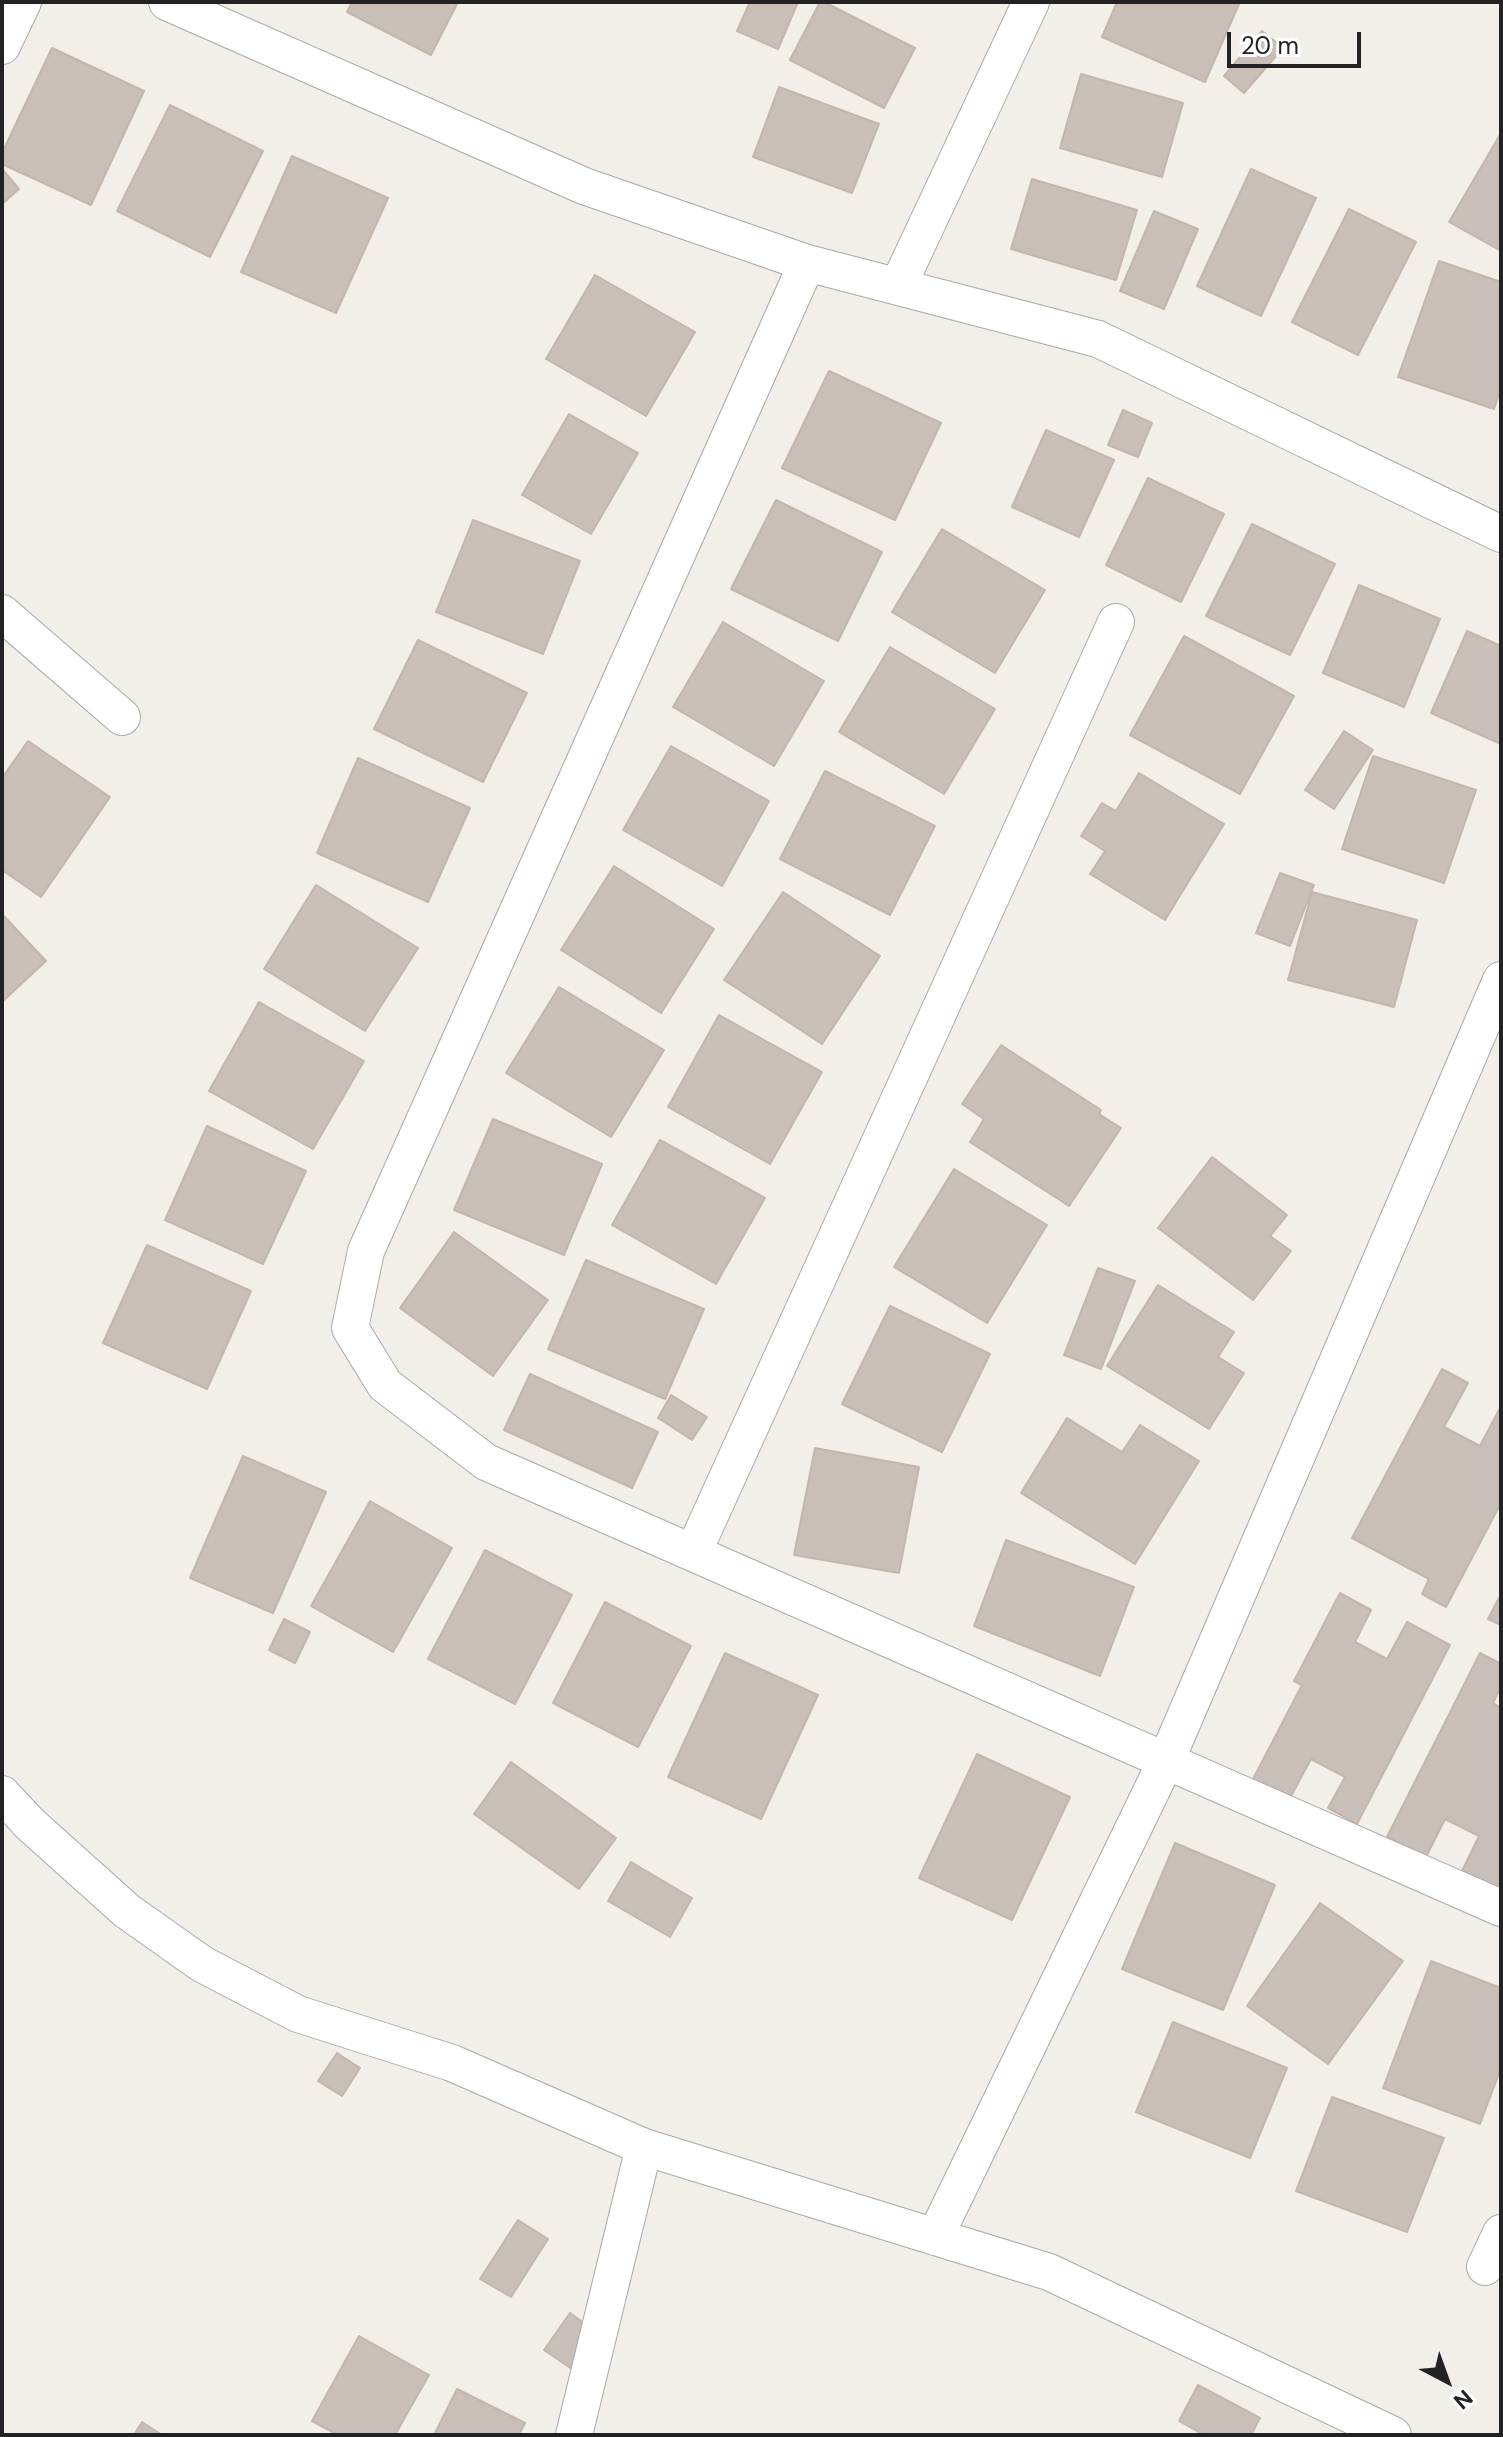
<!DOCTYPE html>
<style>
body{margin:0}
#map{position:relative;width:1503px;height:2437px;overflow:hidden;background:#f2efe9;font-family:"DM Sans",sans-serif}
canvas{display:block}
.frame{position:absolute;inset:0;border:4px solid #222;pointer-events:none}
.north{position:absolute;left:1407px;top:2341px;width:80px;height:80px;-webkit-text-stroke:6px #fff;paint-order:stroke;rotate:139deg;font-size:22px;font-weight:700;line-height:32px;text-align:center;color:#222}
.north::after{content:'';display:block;margin:auto;width:28px;height:36px;background:#222;clip-path:polygon(50% 0,100% 100%,50% 72%,0 100%)}
.scale{position:absolute;left:1227px;top:32px;width:134px;height:36px;box-sizing:border-box;border:4px solid #222;border-top:0;padding-left:10px;font-size:24px;line-height:28px;white-space:nowrap;color:#222;-webkit-text-stroke:6px #fff;paint-order:stroke}
</style>
<div id="map">
<canvas width="1503" height="2437"></canvas>
<div class="frame"></div>
<div class="north">N</div>
<div class="scale">20 m</div>
</div>
<script>
const ctx = document.querySelector('canvas').getContext('2d');
ctx.lineJoin = 'round';
function fill(path, color) {
  ctx.fillStyle = color;
  ctx.fill(path, 'evenodd');
}
function toPath(rows) {
  const path = new Path2D();
  for (const r of rows) {
    path.moveTo(r[0], r[1]);
    for (let i = 2; i < r.length; i += 2) path.lineTo(r[i], r[i + 1]);
  }
  return path;
}
function strokePath(path, color, width, dash) {
  ctx.strokeStyle = color;
  ctx.lineWidth = width;
  ctx.lineCap = dash ? 'butt' : 'round';
  ctx.setLineDash(dash || []);
  ctx.stroke(path);
}
const building = toPath([
 [352,2,458,2,431,55,347,12,352,2],
 [750,2,798,2,778,49,737,31,750,2],
 [820,2,824,2,915,48,884,108,790,60,820,2],
 [1117,2,1234,2,1239,4,1205,82,1102,37,1117,2],
 [1262,31,1283,48,1244,93,1224,76,1262,31],
 [52,48,144,91,91,205,2,164,2,153,52,48],
 [1081,74,1183,103,1162,177,1060,148,1081,74],
 [779,87,879,124,852,193,753,157,779,87],
 [170,105,263,151,210,257,117,211,170,105],
 [1501,133,1501,251,1449,222,1501,133],
 [292,156,388,198,336,313,241,272,292,156],
 [2,169,19,189,2,204,2,169],
 [1251,169,1316,198,1261,316,1197,286,1251,169],
 [1032,179,1137,210,1116,280,1011,249,1032,179],
 [1349,209,1416,242,1358,355,1292,322,1349,209],
 [1154,211,1198,229,1164,309,1120,291,1154,211],
 [1439,261,1501,282,1501,388,1494,409,1398,377,1439,261],
 [595,275,695,332,646,416,546,359,595,275],
 [829,371,941,423,895,520,782,468,829,371],
 [1123,410,1152,423,1138,457,1108,445,1123,410],
 [569,414,638,453,591,534,522,495,569,414],
 [1046,430,1114,460,1079,537,1012,507,1046,430],
 [1148,478,1224,514,1181,602,1106,565,1148,478],
 [776,500,882,552,838,641,731,589,776,500],
 [473,520,580,561,543,654,436,612,473,520],
 [1252,524,1335,564,1290,655,1206,616,1252,524],
 [942,529,1045,590,995,673,892,612,942,529],
 [1359,585,1440,619,1404,707,1323,673,1359,585],
 [723,622,824,681,774,766,673,707,723,622],
 [1467,631,1501,646,1501,744,1431,713,1467,631],
 [1184,636,1294,696,1240,794,1130,735,1184,636],
 [418,640,527,693,483,782,374,729,418,640],
 [890,647,995,709,944,794,839,732,890,647],
 [1344,731,1373,750,1334,809,1305,790,1344,731],
 [28,741,110,797,41,897,2,870,2,778,28,741],
 [671,746,769,801,722,886,623,830,671,746],
 [1373,756,1476,790,1444,883,1342,849,1373,756],
 [358,758,470,808,428,902,317,853,358,758],
 [825,771,935,826,890,915,780,859,825,771],
 [1139,773,1224,824,1165,920,1090,874,1105,851,1081,836,1102,803,1116,811,1139,773],
 [614,866,714,929,661,1013,561,950,614,866],
 [1280,873,1314,885,1290,946,1256,933,1280,873],
 [316,885,418,948,365,1031,264,969,316,885],
 [783,892,880,956,822,1044,724,980,783,892],
 [1312,892,1417,920,1394,1007,1288,980,1312,892],
 [2,914,46,961,2,1002,2,914],
 [559,987,664,1050,611,1137,506,1073,559,987],
 [259,1002,364,1061,313,1149,209,1091,259,1002],
 [719,1015,822,1072,770,1164,668,1107,719,1015],
 [1001,1045,1101,1110,1099,1114,1121,1128,1069,1206,970,1142,984,1119,962,1104,1001,1045],
 [493,1119,602,1164,564,1255,454,1210,493,1119],
 [207,1126,306,1171,263,1264,165,1220,207,1126],
 [660,1140,765,1198,716,1284,612,1225,660,1140],
 [1212,1157,1287,1215,1270,1236,1291,1251,1253,1300,1158,1228,1212,1157],
 [954,1169,1047,1225,987,1323,894,1267,954,1169],
 [454,1232,548,1300,493,1376,400,1308,454,1232],
 [147,1245,251,1291,207,1389,103,1343,147,1245],
 [586,1260,704,1309,665,1399,548,1349,586,1260],
 [1098,1268,1135,1281,1101,1369,1064,1355,1098,1268],
 [1158,1285,1234,1332,1218,1357,1244,1373,1209,1429,1107,1366,1158,1285],
 [890,1306,990,1354,942,1452,842,1404,890,1306],
 [1442,1369,1468,1383,1444,1427,1480,1446,1501,1406,1501,1503,1446,1607,1422,1594,1429,1579,1352,1538,1442,1369],
 [530,1374,658,1432,632,1488,504,1430,530,1374],
 [671,1395,707,1417,692,1440,658,1418,671,1395],
 [1067,1418,1122,1452,1140,1425,1199,1461,1135,1564,1021,1493,1067,1418],
 [815,1448,919,1467,899,1573,794,1555,815,1448],
 [243,1456,326,1492,273,1613,190,1578,243,1456],
 [370,1501,452,1548,393,1652,311,1606,370,1501],
 [1006,1540,1134,1587,1100,1676,974,1626,1006,1540],
 [485,1550,572,1595,515,1704,428,1659,485,1550],
 [1340,1593,1371,1610,1355,1642,1387,1659,1407,1622,1450,1645,1357,1824,1328,1808,1345,1777,1311,1759,1290,1798,1253,1779,1302,1685,1294,1681,1340,1593],
 [1501,1594,1501,1625,1488,1619,1501,1594],
 [605,1602,691,1646,638,1747,553,1703,605,1602],
 [284,1619,310,1632,295,1663,269,1650,284,1619],
 [725,1653,818,1695,761,1819,668,1777,725,1653],
 [1480,1653,1501,1664,1501,1686,1493,1703,1501,1708,1501,1879,1496,1888,1462,1871,1479,1836,1445,1819,1426,1857,1387,1837,1480,1653],
 [977,1754,1070,1797,1012,1920,919,1878,977,1754],
 [511,1762,616,1838,579,1889,474,1814,511,1762],
 [1175,1843,1275,1885,1223,2010,1122,1969,1175,1843],
 [631,1862,692,1898,670,1937,608,1901,631,1862],
 [1320,1903,1403,1961,1328,2064,1247,2006,1320,1903],
 [1431,1961,1501,1988,1501,2068,1480,2124,1383,2088,1431,1961],
 [1173,2022,1287,2068,1250,2158,1136,2112,1173,2022],
 [337,2053,360,2068,342,2096,318,2081,337,2053],
 [1332,2097,1444,2138,1407,2232,1296,2191,1332,2097],
 [518,2220,548,2239,511,2297,480,2279,518,2220],
 [570,2313,598,2333,572,2369,544,2350,570,2313],
 [359,2336,429,2375,395,2435,338,2435,312,2421,359,2336],
 [1198,2385,1260,2418,1251,2435,1204,2435,1179,2421,1198,2385],
 [457,2389,525,2423,519,2435,434,2435,457,2389],
 [142,2422,162,2435,134,2435,142,2422]
]);
const street = toPath([
 [167,2,584,186,807,263,1098,339,1501,534],
 [2,46,23,2],
 [807,263,366,1251,350,1328,385,1385,486,1462,1501,1908],
 [898,286,1031,2],
 [2,613,122,717],
 [693,1553,1116,622],
 [2,1794,30,1824,127,1911,202,1964,298,2014,452,2063,644,2147,1049,2272,1393,2435],
 [935,2237,1166,1761,1501,980],
 [1485,2267,1501,2233],
 [574,2435,644,2147]
]);
fill(building, '#c7bfb8');
strokePath(building, '#c4b6ab', 2);
strokePath(street, '#a9a9a9', 38);
strokePath(street, '#fff', 36);
</script>
